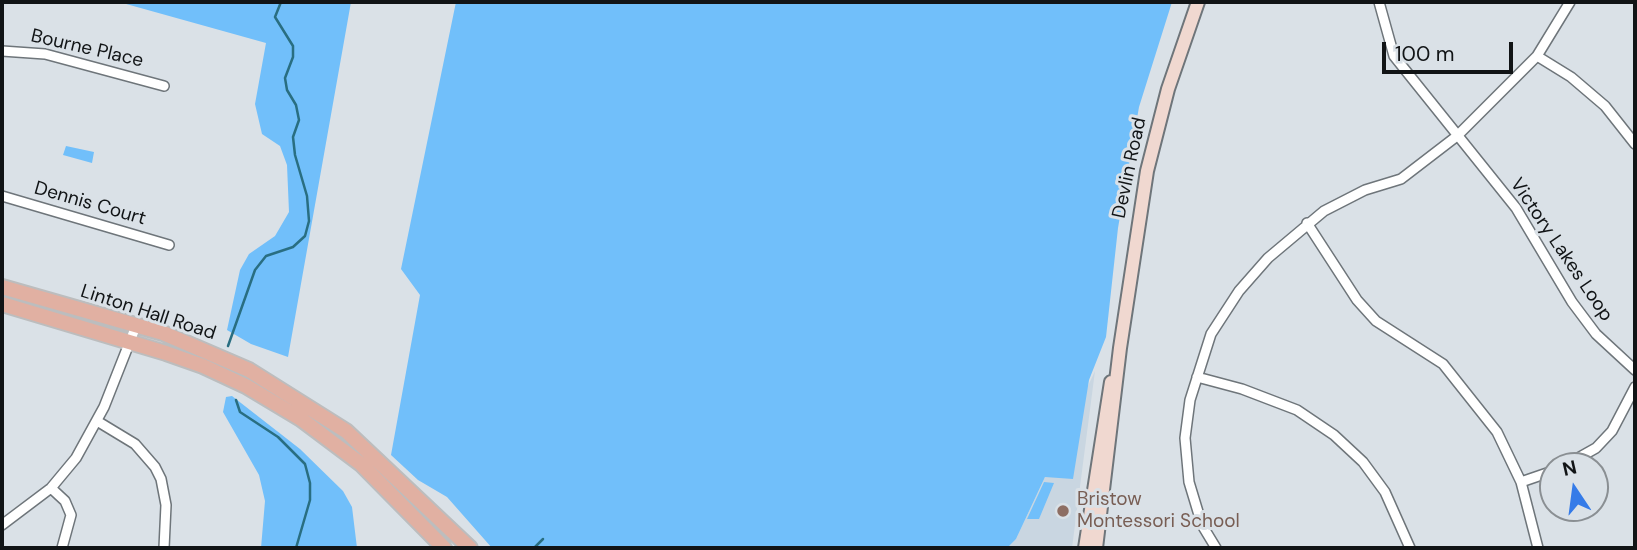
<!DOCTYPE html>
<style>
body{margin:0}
#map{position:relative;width:1637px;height:550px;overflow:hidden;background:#dae1e7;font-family:"DM Sans",sans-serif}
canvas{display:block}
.frame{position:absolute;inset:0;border:4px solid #111416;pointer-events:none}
.north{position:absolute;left:1539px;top:452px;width:70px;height:70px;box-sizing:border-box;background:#dae1e7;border:2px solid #8a8f93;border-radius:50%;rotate:347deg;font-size:19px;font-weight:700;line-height:28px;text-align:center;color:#111416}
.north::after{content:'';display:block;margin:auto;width:24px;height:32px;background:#357be8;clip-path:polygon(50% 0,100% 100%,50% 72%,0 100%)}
.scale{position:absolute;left:1382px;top:42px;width:131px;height:32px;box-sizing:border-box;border:4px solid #111416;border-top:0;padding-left:9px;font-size:21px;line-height:24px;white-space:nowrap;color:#111416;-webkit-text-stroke:5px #dae1e7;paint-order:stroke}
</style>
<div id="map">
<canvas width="1637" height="550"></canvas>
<div class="frame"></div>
<div class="north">N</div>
<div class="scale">100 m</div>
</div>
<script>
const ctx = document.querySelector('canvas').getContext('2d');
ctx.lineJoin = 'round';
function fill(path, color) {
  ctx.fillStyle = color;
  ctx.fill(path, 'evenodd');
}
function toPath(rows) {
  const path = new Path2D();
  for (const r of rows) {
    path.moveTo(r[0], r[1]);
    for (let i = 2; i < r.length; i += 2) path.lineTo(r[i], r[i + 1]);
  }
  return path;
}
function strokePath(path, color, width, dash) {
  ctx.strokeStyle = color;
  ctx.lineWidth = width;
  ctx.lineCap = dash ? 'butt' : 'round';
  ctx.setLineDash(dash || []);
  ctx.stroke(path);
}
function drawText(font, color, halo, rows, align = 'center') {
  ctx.font = font + ' "DM Sans",sans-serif';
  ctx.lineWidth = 6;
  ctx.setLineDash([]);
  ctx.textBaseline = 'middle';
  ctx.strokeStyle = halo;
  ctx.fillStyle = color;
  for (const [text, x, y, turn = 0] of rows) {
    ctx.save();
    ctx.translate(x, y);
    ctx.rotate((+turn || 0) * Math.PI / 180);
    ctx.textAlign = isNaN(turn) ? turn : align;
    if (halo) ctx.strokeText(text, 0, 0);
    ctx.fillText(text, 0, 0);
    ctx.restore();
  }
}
const built = toPath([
 [1095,371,1072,548,1007,548,1016,539]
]);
const green = toPath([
 [119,2,351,2,288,357,251,344,227,330,240,270,249,254,275,236,289,212,287,165,280,146,262,134,255,104,266,43],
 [456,2,1172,2,1139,107,1118,228,1106,337,1089,380,1073,479,1045,477,1016,539,1007,548,492,548,447,497,418,480,391,455,420,295,401,269],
 [66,146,94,152,92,163,63,155],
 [232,396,300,449,343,491,352,507,357,548,261,548,265,501,259,475,223,412,226,397],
 [1044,482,1054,483,1039,519,1027,519]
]);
const stream = toPath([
 [228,346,255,270,266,256,293,247,305,236,309,221,307,196,295,155,293,137,299,120,296,105,287,90,285,78,293,57,293,46,275,17,281,2],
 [236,400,240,412,278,437,305,464,310,483,310,500,296,548],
 [534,548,543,539]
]);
const street = toPath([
 [1379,2,1394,56,1516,208,1572,302,1596,334,1635,370],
 [2,51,45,54,164,86],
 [1537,56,1571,77,1605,106,1635,144],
 [2,196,169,245],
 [1307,223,1357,300,1376,321,1443,364,1497,432,1521,482,1538,548],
 [1197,377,1242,389,1297,410,1334,435,1363,462,1385,492,1410,548],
 [97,421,135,444,155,467,161,479,166,505,164,548],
 [1564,466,1596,448,1612,431,1635,387],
 [1521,482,1553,471],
 [51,488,65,501,71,515,62,548],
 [2,525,51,488,76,458,104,407,136,326],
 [1216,548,1202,525,1189,482,1185,438,1190,400,1211,334,1239,291,1268,258,1324,211,1365,190,1401,179,1457,136,1537,56,1570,2]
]);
const secondary = toPath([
 [1085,548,1111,382],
 [1096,548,1120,348,1147,171,1168,89,1198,2]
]);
const primary = toPath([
 [2,287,163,333,249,370,346,431,470,548],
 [2,304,166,353,203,366,246,386,301,419,361,464,444,548]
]);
const markers = [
 [1063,511,7,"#8d6e63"]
];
const streetNames = [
 ["Bourne Place",87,49,13],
 ["Devlin Road",1130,168,-78],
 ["Dennis Court",90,204,16],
 ["Victory Lakes Loop",1561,250,56],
 ["Linton Hall Road",148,313,18]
];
const educationNames = [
 ["Bristow",1077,500],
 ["Montessori School",1077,522]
];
fill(built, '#c9d6e1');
fill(green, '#71bffa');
strokePath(stream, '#296e81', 2.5);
strokePath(street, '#6e757a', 12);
strokePath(secondary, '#6e757a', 16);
strokePath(primary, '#bcbdbe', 18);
strokePath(street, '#fff', 9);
strokePath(secondary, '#f0d8d0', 12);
strokePath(primary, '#e1b0a2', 14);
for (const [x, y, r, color] of markers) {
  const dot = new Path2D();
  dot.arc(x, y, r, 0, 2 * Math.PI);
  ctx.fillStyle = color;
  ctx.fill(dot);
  strokePath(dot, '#dae1e7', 2.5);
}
drawText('19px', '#111416', '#dae1e7', streetNames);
drawText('19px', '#785e54', '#dae1e7', educationNames, 'left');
</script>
